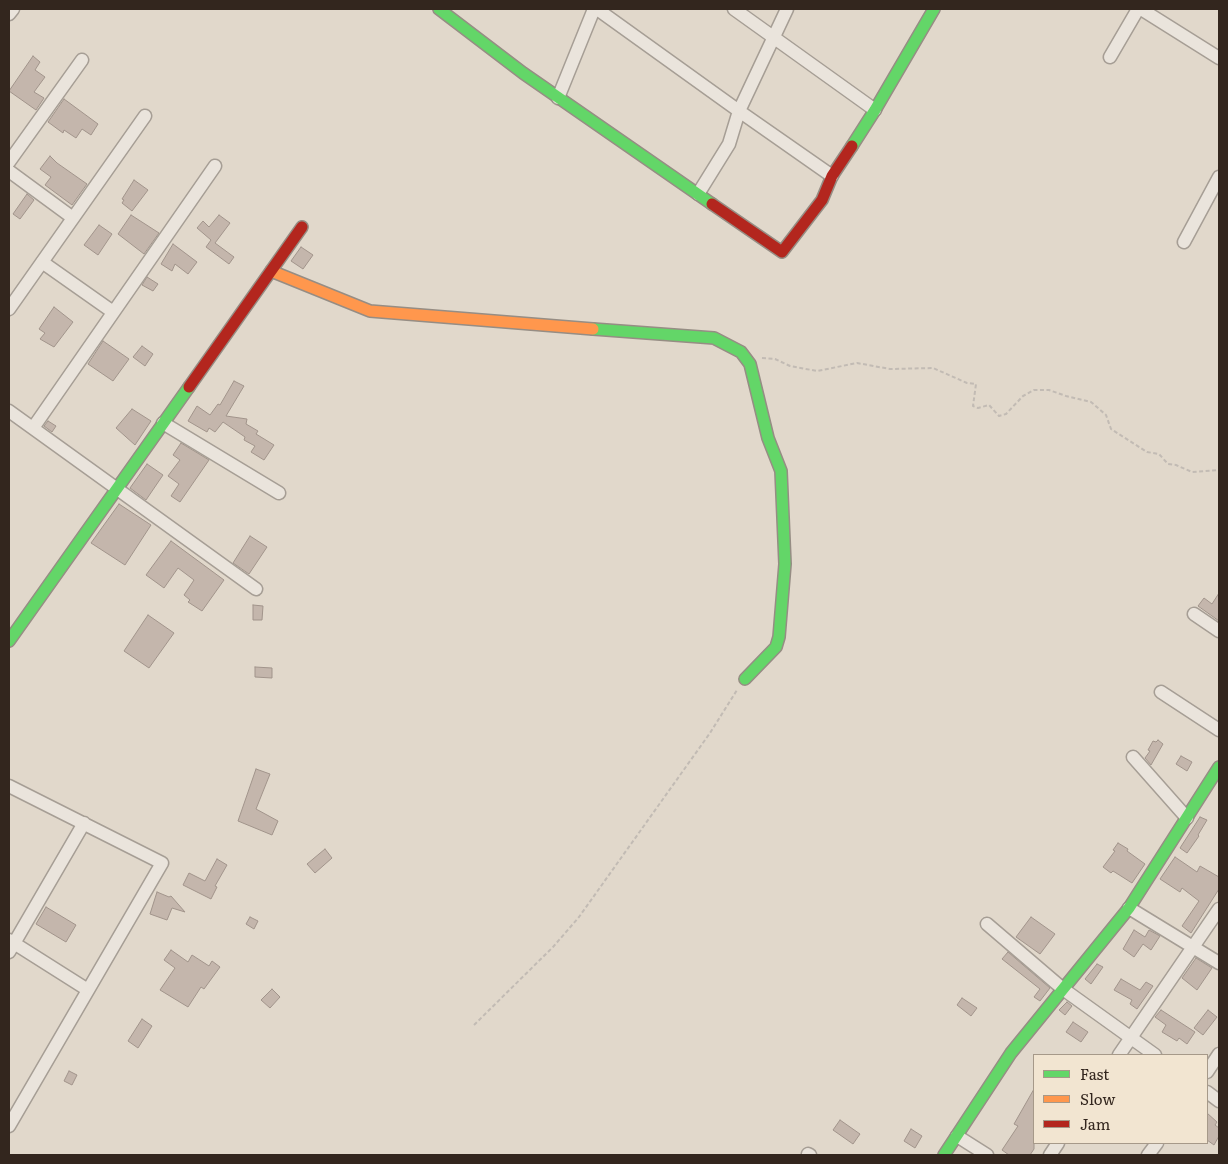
<!DOCTYPE html>
<style>
body{margin:0}
#map{position:relative;width:1228px;height:1164px;overflow:hidden;background:#e1d8cb;font-family:Literata,serif}
canvas{display:block}
.frame{position:absolute;inset:0;border:10px solid #33261e;pointer-events:none}
.legend{position:absolute;left:1033px;top:1054px;width:175px;height:90px;box-sizing:border-box;background:#f2e5d1;border:1px solid #a69989;margin:0;padding:6px 9px;list-style:none;font-size:15px;color:#33261e}
.legend li{display:flex;align-items:center;gap:10px;height:25px}
.legend b{width:25px;border:1px solid #a69989}
</style>
<div id="map">
<canvas width="1228" height="1164"></canvas>
<div class="frame"></div>
<ul class="legend">
<li><b style="height:6px;background:#63d668"></b>Fast</li>
<li><b style="height:6px;background:#ff974d"></b>Slow</li>
<li><b style="height:6px;background:#b3261e"></b>Jam</li>
</ul>
</div>
<script>
const ctx = document.querySelector('canvas').getContext('2d');
ctx.lineJoin = 'round';
function fill(path, color) {
  ctx.fillStyle = color;
  ctx.fill(path, 'evenodd');
}
function toPath(rows) {
  const path = new Path2D();
  for (const r of rows) {
    path.moveTo(r[0], r[1]);
    for (let i = 2; i < r.length; i += 2) path.lineTo(r[i], r[i + 1]);
  }
  return path;
}
function strokePath(path, color, width, dash) {
  ctx.strokeStyle = color;
  ctx.lineWidth = width;
  ctx.lineCap = dash ? 'butt' : 'round';
  ctx.setLineDash(dash || []);
  ctx.stroke(path);
}
const building = toPath([
 [33,56,40,62,35,70,45,77,34,92,44,98,36,110,9,91,33,56],
 [64,99,98,124,91,135,82,129,76,138,64,130,63,133,48,122,64,99],
 [50,156,57,163,87,184,72,205,45,185,51,177,40,169,50,156],
 [134,180,148,190,132,211,122,203,124,200,122,199,134,180],
 [27,194,34,200,20,219,13,214,27,194],
 [131,215,159,233,144,254,118,234,131,215],
 [219,215,230,223,215,243,234,257,229,264,206,247,211,240,197,228,203,221,209,227,219,215],
 [99,225,112,234,98,255,84,245,99,225],
 [173,244,197,262,188,274,175,264,172,271,161,264,173,244],
 [301,247,313,255,303,269,291,261,301,247],
 [147,277,158,284,153,291,142,285,147,277],
 [54,307,73,322,54,347,40,339,45,333,39,329,54,307],
 [103,341,129,359,113,381,88,364,103,341],
 [142,346,153,354,145,366,133,357,142,346],
 [234,381,244,386,226,416,247,419,246,424,258,431,256,434,274,445,264,460,251,452,255,446,244,440,245,437,223,422,215,432,209,428,207,432,188,421,197,406,210,415,218,404,220,405,234,381],
 [132,409,151,421,135,445,116,428,132,409],
 [48,421,56,426,52,432,44,426,48,421],
 [181,443,209,460,180,502,171,496,179,484,168,476,180,460,173,455,181,443],
 [147,464,163,475,146,500,130,488,147,464],
 [119,504,151,525,125,565,91,543,119,504],
 [250,536,267,547,249,574,233,563,250,536],
 [171,541,224,580,202,611,188,602,190,600,184,595,194,580,178,568,164,588,146,575,171,541],
 [1219,593,1219,621,1198,606,1204,598,1212,604,1219,593],
 [253,605,263,606,262,620,253,620,253,605],
 [148,615,174,633,149,668,124,651,148,615],
 [255,667,272,668,272,678,255,677,255,667],
 [1158,740,1163,744,1151,765,1145,758,1150,751,1148,750,1153,741,1156,742,1158,740],
 [1181,756,1192,762,1187,771,1176,764,1181,756],
 [256,769,270,774,256,809,278,821,272,835,238,821,256,769],
 [1200,817,1207,820,1198,835,1199,836,1187,853,1180,848,1200,817],
 [1118,843,1128,849,1127,851,1145,864,1132,883,1113,871,1111,873,1103,867,1115,851,1113,850,1118,843],
 [325,849,332,858,315,873,307,864,325,849],
 [1175,857,1197,872,1200,866,1219,877,1219,889,1191,933,1182,926,1199,901,1182,888,1180,892,1160,879,1175,857],
 [217,859,227,865,215,886,217,887,211,899,183,885,189,873,205,881,217,859],
 [157,892,169,897,171,896,185,912,172,908,167,920,150,914,157,892],
 [46,907,76,925,66,942,36,924,46,907],
 [250,917,258,921,254,929,246,924,250,917],
 [1031,917,1055,934,1040,954,1016,937,1031,917],
 [1134,930,1145,937,1149,930,1160,936,1151,950,1143,944,1134,957,1123,949,1134,930],
 [171,950,188,962,192,955,209,966,212,961,220,967,204,989,201,987,188,1007,160,990,175,968,164,960,171,950],
 [1008,952,1050,988,1040,1001,1034,997,1040,989,1002,959,1008,952],
 [1196,958,1212,968,1197,990,1182,978,1196,958],
 [1097,964,1103,967,1091,984,1085,979,1097,964],
 [1121,979,1140,990,1146,982,1153,986,1137,1009,1130,1004,1132,1000,1114,990,1121,979],
 [272,989,280,997,270,1008,261,1000,272,989],
 [962,998,977,1008,971,1016,957,1005,962,998],
 [1067,1002,1072,1006,1065,1015,1059,1010,1067,1002],
 [1161,1010,1195,1032,1187,1044,1179,1038,1177,1041,1162,1032,1166,1025,1155,1017,1161,1010],
 [1208,1010,1217,1017,1203,1035,1194,1028,1208,1010],
 [142,1019,152,1026,138,1048,128,1041,142,1019],
 [1073,1022,1088,1032,1081,1042,1066,1032,1073,1022],
 [69,1071,77,1075,72,1085,64,1081,69,1071],
 [1034,1089,1034,1149,1030,1155,1009,1155,1002,1150,1018,1126,1014,1124,1034,1089],
 [1207,1113,1217,1122,1215,1125,1219,1128,1219,1136,1214,1145,1207,1140,1207,1113],
 [840,1120,860,1134,853,1144,833,1130,840,1120],
 [911,1129,922,1136,915,1148,904,1141,911,1129]
]);
const path = toPath([
 [762,358,775,359,790,366,817,371,857,363,890,369,933,368,967,383,976,384,973,406,978,408,989,405,999,416,1006,414,1023,396,1034,390,1049,390,1066,396,1091,402,1106,415,1111,429,1147,452,1159,454,1168,464,1176,465,1192,472,1219,470],
 [474,1025,553,947,579,917,710,733,737,690]
]);
const street = toPath([
 [597,9,739,111,832,176],
 [734,9,875,110],
 [1141,9,1219,58],
 [9,14,13,9],
 [1110,57,1138,9],
 [558,98,594,9],
 [9,162,82,60],
 [9,171,73,218],
 [698,194,729,144,739,111,787,9],
 [1184,242,1219,177],
 [42,262,113,312],
 [9,309,145,116],
 [9,411,256,589],
 [163,423,279,493],
 [33,428,215,166],
 [1194,614,1219,631],
 [1161,692,1219,730],
 [1133,757,1187,818],
 [9,786,162,863,9,1126],
 [1129,908,1219,963],
 [987,924,1063,989,1155,1055],
 [9,940,88,990],
 [9,952,84,823],
 [1119,1055,1219,909],
 [1207,1072,1219,1054],
 [1207,1092,1219,1101],
 [957,1136,987,1155],
 [808,1154,810,1155],
 [1050,1155,1058,1143],
 [1148,1155,1157,1143]
]);
const fast = toPath([
 [439,9,523,73,712,204],
 [852,146,875,110,934,9],
 [593,329,714,338,741,352,750,364,768,438,781,471,785,564,779,637,776,647,745,679],
 [9,641,189,387],
 [944,1155,1011,1053,1129,908,1219,767]
]);
const slow = toPath([
 [271,271,370,311,593,329]
]);
const jam = toPath([
 [712,204,782,252,822,200,832,176,852,146],
 [189,387,302,227]
]);
fill(building, '#c4b6ac');
strokePath(building, '#a1948b', 1);
strokePath(street, '#a69e95', 15);
strokePath(fast, '#968d84', 14);
strokePath(slow, '#968d84', 14);
strokePath(jam, '#968d84', 14);
strokePath(path, '#c2bbb4', 2, [4, 2.5]);
strokePath(street, '#eae4dc', 12);
strokePath(fast, '#63d668', 11);
strokePath(slow, '#ff974d', 11);
strokePath(jam, '#b3261e', 11);
</script>
